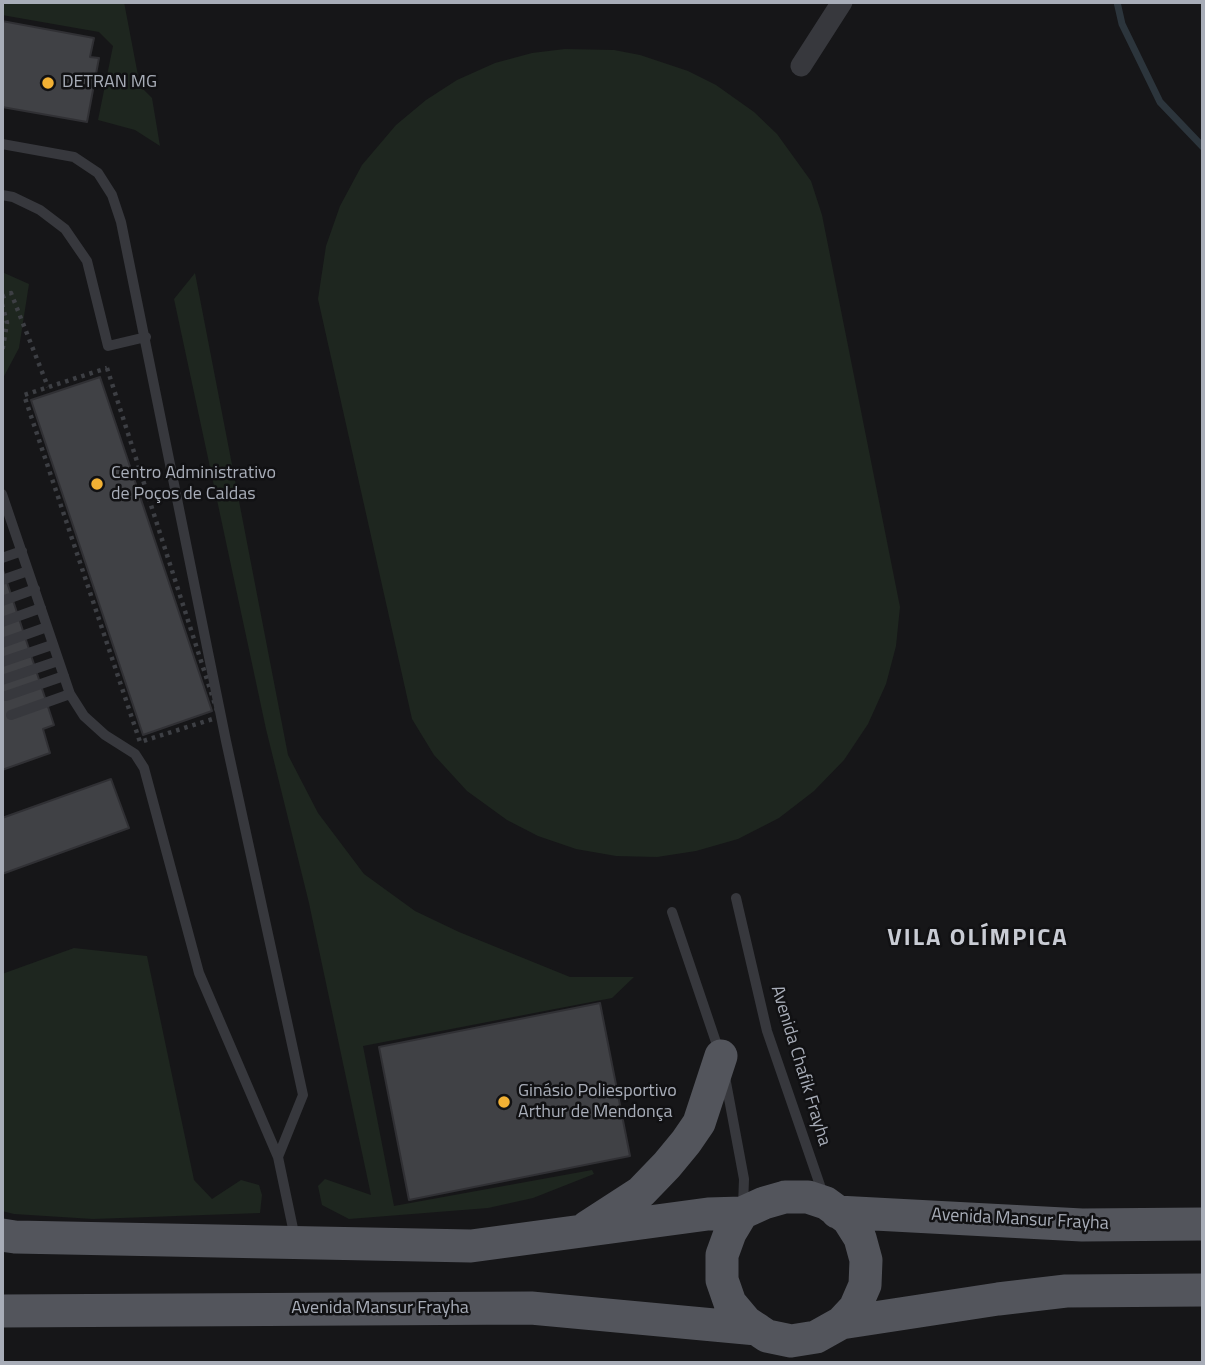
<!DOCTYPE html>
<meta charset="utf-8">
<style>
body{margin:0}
#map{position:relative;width:1205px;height:1365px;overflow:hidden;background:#161618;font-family:"Titillium Web",sans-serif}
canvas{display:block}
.frame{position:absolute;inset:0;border:4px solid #a8adb8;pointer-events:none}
</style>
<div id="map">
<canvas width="1205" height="1365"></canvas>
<div class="frame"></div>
</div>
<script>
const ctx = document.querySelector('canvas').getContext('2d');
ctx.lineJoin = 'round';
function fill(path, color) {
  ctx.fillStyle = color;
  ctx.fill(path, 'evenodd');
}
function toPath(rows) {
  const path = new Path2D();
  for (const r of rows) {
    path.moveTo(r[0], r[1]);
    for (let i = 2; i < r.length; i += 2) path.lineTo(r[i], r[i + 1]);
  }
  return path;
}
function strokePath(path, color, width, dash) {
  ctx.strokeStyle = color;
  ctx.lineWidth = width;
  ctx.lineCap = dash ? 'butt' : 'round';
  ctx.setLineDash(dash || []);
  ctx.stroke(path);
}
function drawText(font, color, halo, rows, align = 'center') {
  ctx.font = font + ' "Titillium Web",sans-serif';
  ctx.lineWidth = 5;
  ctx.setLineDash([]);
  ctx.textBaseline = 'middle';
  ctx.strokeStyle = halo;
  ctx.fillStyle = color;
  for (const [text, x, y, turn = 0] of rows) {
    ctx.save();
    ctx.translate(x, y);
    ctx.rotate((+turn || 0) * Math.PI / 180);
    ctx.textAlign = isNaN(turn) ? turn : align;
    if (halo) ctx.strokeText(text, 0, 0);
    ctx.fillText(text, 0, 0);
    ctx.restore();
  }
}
const green = toPath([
 [2,2,124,2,140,86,152,98,160,146,135,130,98,120,113,46,99,32,2,15],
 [565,49,614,50,640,55,688,71,716,85,754,112,777,134,811,181,822,215,900,607,896,646,886,684,868,724,844,760,814,791,779,818,738,839,696,851,657,857,616,856,576,849,538,836,507,820,467,791,434,755,412,719,318,299,326,246,340,206,362,165,396,125,426,100,457,80,495,63,532,53],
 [2,272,29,284,19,348,2,380],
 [195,273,288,755,318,813,364,874,415,911,459,932,570,977,634,977,612,998,363,1046,394,1206,592,1170,594,1174,533,1198,488,1208,349,1219,322,1205,318,1186,325,1179,371,1195,309,903,266,729,174,299],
 [74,948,147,956,194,1180,212,1199,241,1180,259,1185,262,1195,260,1213,93,1219,14,1214,2,1211,2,974]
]);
const stream = toPath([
 [1117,2,1122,24,1160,102,1203,147]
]);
const building = toPath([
 [2,21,94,38,90,57,99,58,87,122,2,107,2,21],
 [100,377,212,711,143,735,31,400,100,377],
 [2,567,54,725,43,729,50,753,2,770,2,567],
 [111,779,129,828,2,874,2,818,111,779],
 [600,1003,630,1156,409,1200,379,1047,600,1003]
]);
const path = toPath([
 [2,297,11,293,48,387],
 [2,304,7,323,2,353],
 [107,368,219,717,140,742,24,395,107,368]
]);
const lane = toPath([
 [2,144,74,157,98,173,112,195,121,222,226,741,303,1095,278,1157],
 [2,195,13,197,40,210,65,229,87,261,108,346,146,337],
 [2,494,70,694,84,716,105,735,135,754,144,768,199,973,278,1157,295,1238],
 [2,558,22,551],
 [2,580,28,571],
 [2,601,35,589],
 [2,622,41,608],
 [2,643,47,627],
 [2,662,52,645],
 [2,680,58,661],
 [6,696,64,676],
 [11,715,70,694],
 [736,898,767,1031,823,1194],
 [672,912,719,1051],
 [725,1077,744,1179,743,1206]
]);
const street = toPath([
 [801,66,842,2]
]);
const primary = toPath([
 [785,1197,808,1197,826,1203,848,1219,860,1238,866,1260,865,1285,855,1308,841,1323,816,1337,791,1341,767,1336,746,1322,730,1303,722,1280,722,1255,730,1233,742,1213,764,1203,785,1197],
 [837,1212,1082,1225,1203,1224],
 [587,1227,641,1192,667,1165,686,1142,699,1123,721,1056],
 [2,1235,15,1237,471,1246,708,1214,742,1213],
 [2,1311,531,1308,757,1329],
 [841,1323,998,1299,1066,1291,1203,1290]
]);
const markers = [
 [48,83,7,"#f2b134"],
 [97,484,7,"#f2b134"],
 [504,1102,7,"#f2b134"]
];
const poiNames = [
 ["DETRAN MG",62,83],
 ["Centro Administrativo",111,474],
 ["de Poços de Caldas",111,495],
 ["Ginásio Poliesportivo",518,1092],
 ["Arthur de Mendonça",518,1113]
];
const streetNames = [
 ["Avenida Chafik Frayha",800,1066,73],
 ["Avenida Mansur Frayha",1020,1220,3],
 ["Avenida Mansur Frayha",380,1309]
];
const districtNames = [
 ["VILA OLÍMPICA",978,939]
];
fill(green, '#1e261f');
strokePath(stream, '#2c353c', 7);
fill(building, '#404145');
strokePath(building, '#303034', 2);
strokePath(path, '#3d3f44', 4.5, [3.5, 5]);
strokePath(lane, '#37383d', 10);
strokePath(street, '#37383d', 21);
strokePath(primary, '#53555c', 33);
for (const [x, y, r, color] of markers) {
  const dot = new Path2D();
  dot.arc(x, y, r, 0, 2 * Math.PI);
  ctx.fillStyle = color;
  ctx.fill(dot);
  strokePath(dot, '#111113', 2.5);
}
drawText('18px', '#a8adb8', '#111113', poiNames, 'left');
drawText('18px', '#a8adb8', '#111113', streetNames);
ctx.letterSpacing = '2px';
drawText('bold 24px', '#c9ccd4', '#111113', districtNames);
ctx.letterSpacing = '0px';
</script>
